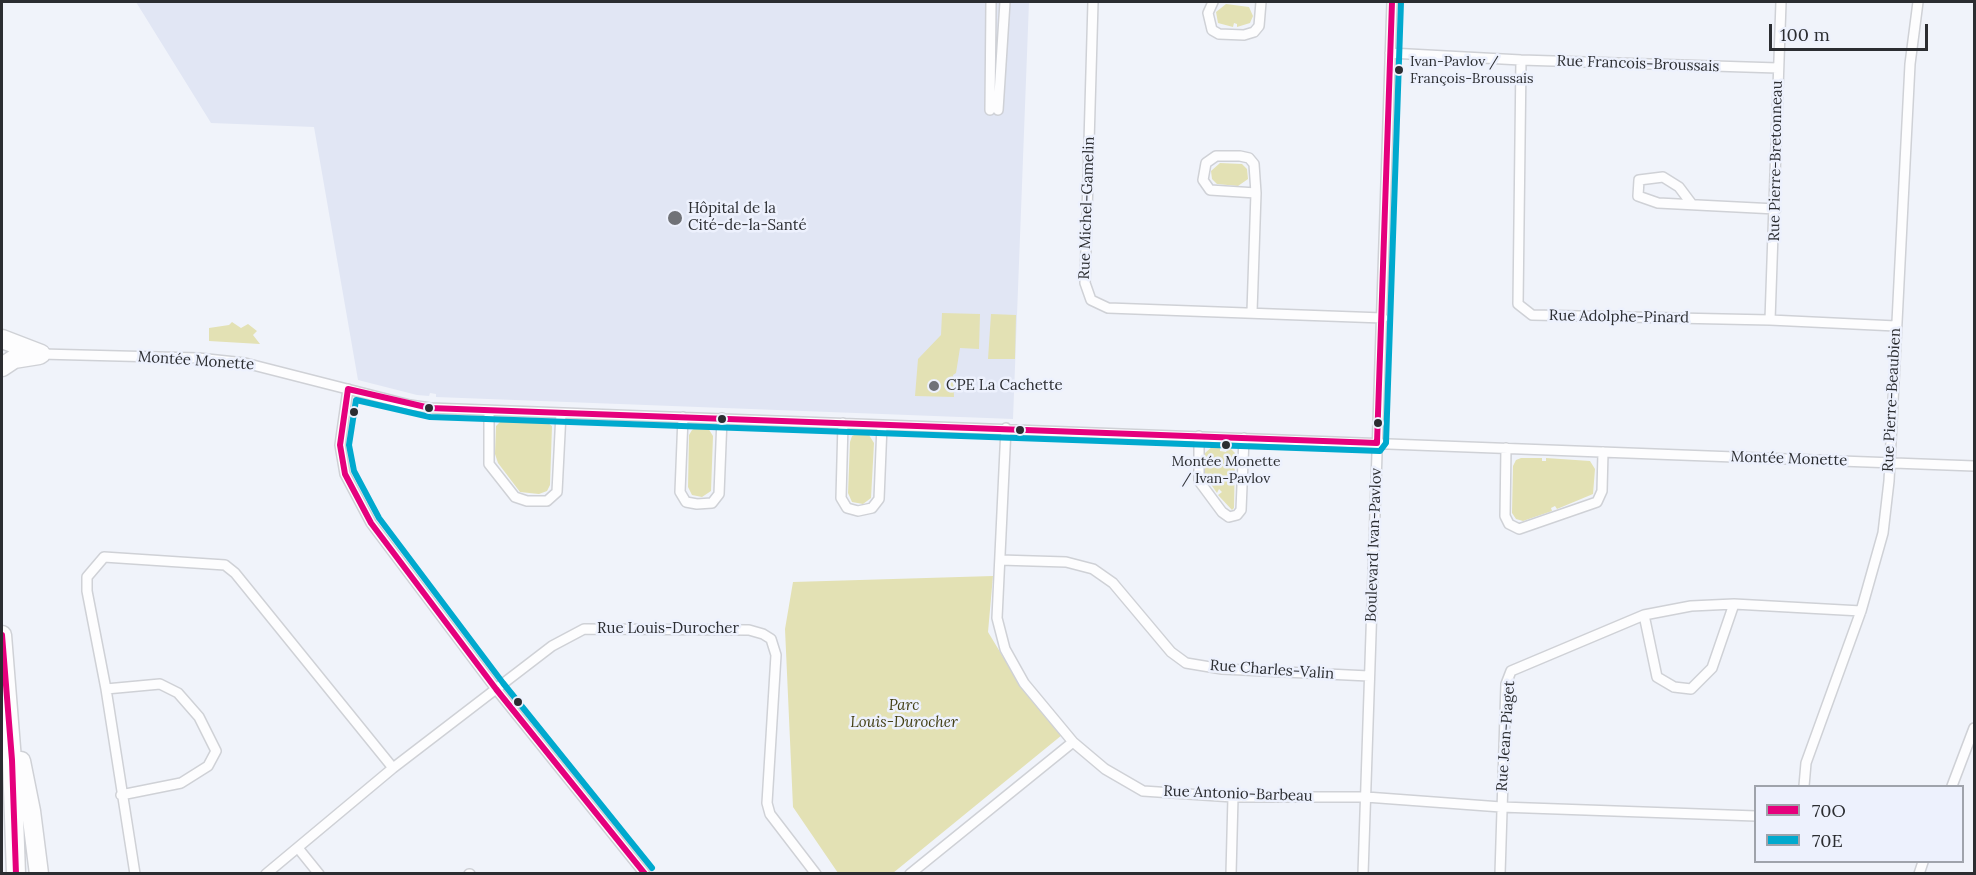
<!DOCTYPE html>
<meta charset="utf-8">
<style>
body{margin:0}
#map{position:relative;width:1976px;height:875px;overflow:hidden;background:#f0f3fa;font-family:Lora,serif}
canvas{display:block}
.frame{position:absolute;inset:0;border:3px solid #2b2d31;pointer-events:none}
.legend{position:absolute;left:1754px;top:785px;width:210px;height:78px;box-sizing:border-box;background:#edf1fd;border:2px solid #9fa3ab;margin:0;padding:8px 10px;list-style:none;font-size:18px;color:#2b2d31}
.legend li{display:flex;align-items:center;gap:12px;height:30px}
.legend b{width:30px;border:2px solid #9fa3ab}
.scale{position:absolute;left:1769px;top:24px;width:159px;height:27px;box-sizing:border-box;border:3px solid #2b2d31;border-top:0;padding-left:8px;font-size:18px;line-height:21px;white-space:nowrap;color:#2b2d31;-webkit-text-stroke:4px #edf1fd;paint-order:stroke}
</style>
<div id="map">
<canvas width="1976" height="875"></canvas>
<div class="frame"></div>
<ul class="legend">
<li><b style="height:8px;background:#e5007d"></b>70O</li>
<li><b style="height:8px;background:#00a9ce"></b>70E</li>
</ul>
<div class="scale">100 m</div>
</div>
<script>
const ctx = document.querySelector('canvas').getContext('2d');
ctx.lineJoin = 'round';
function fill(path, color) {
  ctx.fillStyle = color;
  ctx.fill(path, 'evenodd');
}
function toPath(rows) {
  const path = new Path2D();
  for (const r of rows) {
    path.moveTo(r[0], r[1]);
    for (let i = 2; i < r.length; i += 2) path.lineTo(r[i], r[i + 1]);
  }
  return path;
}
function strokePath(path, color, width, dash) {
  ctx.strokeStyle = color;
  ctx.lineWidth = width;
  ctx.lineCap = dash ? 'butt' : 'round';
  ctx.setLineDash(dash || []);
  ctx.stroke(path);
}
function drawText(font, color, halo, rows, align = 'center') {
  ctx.font = font + ' Lora,serif';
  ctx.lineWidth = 5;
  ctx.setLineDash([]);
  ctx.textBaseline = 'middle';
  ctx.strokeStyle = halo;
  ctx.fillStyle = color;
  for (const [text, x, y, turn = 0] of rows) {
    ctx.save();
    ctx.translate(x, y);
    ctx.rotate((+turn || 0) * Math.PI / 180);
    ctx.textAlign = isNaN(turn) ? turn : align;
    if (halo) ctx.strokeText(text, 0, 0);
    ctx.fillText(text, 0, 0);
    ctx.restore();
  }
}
const built = toPath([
 [136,2,1029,2,1013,419,436,397,436,394,430,393,429,396,417,395,358,380,314,127,211,123]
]);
const green = toPath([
 [1226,4,1249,7,1253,16,1250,23,1237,27,1237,24,1234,23,1233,27,1218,23,1216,12],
 [1220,163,1242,164,1247,169,1248,179,1238,186,1217,184,1212,179,1211,171],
 [942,313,980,314,979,349,960,348,956,373,953,375,954,397,915,396,918,359,941,335],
 [991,314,1016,315,1015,359,988,359],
 [232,322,241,328,248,324,257,331,253,335,260,344,209,341,209,328,229,325],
 [501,421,545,421,552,426,550,485,547,491,539,494,520,492,498,463,495,454,496,426],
 [697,427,708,428,713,436,711,491,702,497,692,495,688,487,689,435,692,430],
 [858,433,869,435,874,443,871,498,863,504,852,502,848,493,850,442,852,436],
 [1213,446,1220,446,1220,451,1226,452,1229,447,1235,453,1234,508,1232,510,1218,495,1222,492,1219,489,1217,493,1205,476,1205,453],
 [1521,458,1542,458,1542,461,1546,461,1546,458,1590,461,1595,469,1593,494,1557,509,1555,506,1551,508,1552,511,1523,521,1516,519,1512,513,1513,466,1516,460],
 [993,576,988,632,1020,685,1062,735,893,873,838,873,793,807,785,629,793,582]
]);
const street = toPath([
 [1093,2,1085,283,1091,300,1108,308,1383,318],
 [1213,2,1208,13,1212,30,1219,34,1244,35,1254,32,1259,26,1261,2],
 [1390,53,1521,60,1778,68],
 [1521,60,1518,304,1532,315,1770,320,1896,326],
 [990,110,991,2],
 [998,110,1005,2],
 [1691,203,1679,187,1663,177,1639,180,1638,196,1658,203,1776,209],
 [1252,312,1256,193,1254,164,1249,158,1240,156,1216,156,1206,163,1203,180,1210,190,1256,193],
 [1770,320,1781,2],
 [41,354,198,358,245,363,410,405,430,408,1974,466],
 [348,389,340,445,345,474,371,523,496,689,645,874],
 [489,411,489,464,515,497,527,501,547,501,557,492,561,413],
 [683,417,680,492,686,502,697,504,712,503,719,494,722,418],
 [843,423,841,498,847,508,858,511,872,508,879,499,882,425],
 [1006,428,997,618,1005,649,1024,683,1073,742,1105,769,1143,791,1233,797,1366,797,1501,807,1756,816],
 [1199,436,1199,481,1222,512,1229,517,1237,515,1241,510,1244,438],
 [1506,448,1505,516,1509,524,1519,529,1597,502,1602,491,1603,452],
 [1000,560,1066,562,1093,569,1113,583,1171,652,1186,663,1222,669,1369,676],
 [1644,615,1657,677,1674,687,1691,689,1712,668,1734,604],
 [106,689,160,684,178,693,199,717,216,751,208,766,181,783,121,795],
 [1804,786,1806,763,1861,611,1883,533,1889,481,1910,64,1918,2],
 [1952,786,1974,728],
 [298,848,319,874],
 [135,874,106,689,87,591,87,577,104,557,225,565,235,573,393,768],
 [266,874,393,768,552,646,584,629,749,630,763,634,771,639,776,655,767,803,770,814,816,874],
 [469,874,470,874],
 [910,874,1073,742],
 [1231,874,1233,797],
 [1363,874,1392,2],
 [1500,874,1506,684,1511,671,1644,615,1691,606,1734,604,1861,611],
 [1919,874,1923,862]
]);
const highway = toPath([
 [2,339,41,354],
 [2,367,14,359,39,355],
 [2,635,12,760,16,874],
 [21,761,31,811,39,874]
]);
const bus1 = toPath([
 [2,635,12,760,16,874],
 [645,874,496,689,371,523,345,474,340,445,348,389,430,408,1377,443,1392,2]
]);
const bus2 = toPath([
 [652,868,503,683,379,518,354,471,349,445,356,400,430,417,1380,451,1386,443,1401,2]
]);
const markers = [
 [1399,70,5,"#2b2d31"],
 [675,218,8,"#707277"],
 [934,386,6,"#707277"],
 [429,408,5,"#2b2d31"],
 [354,412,5,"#2b2d31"],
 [722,419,5,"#2b2d31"],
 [1378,423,5,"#2b2d31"],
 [1020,430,5,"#2b2d31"],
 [1226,445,5,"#2b2d31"],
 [518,702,5,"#2b2d31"]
];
const busNames = [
 ["Ivan-Pavlov /",1410,62],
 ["François-Broussais",1410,79],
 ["Montée Monette",1226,462,"center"],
 ["/ Ivan-Pavlov",1226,479,"center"]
];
const streetNames = [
 ["Rue Francois-Broussais",1638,64,2],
 ["Rue Pierre-Bretonneau",1776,161,-89],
 ["Rue Michel-Gamelin",1087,208,-88],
 ["Rue Adolphe-Pinard",1619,317,1],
 ["Montée Monette",196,361,4],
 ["Rue Pierre-Beaubien",1892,400,-87],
 ["Montée Monette",1789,459,2],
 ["Boulevard Ivan-Pavlov",1374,545,-88],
 ["Rue Louis-Durocher",668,629],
 ["Rue Charles-Valin",1272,670,4],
 ["Rue Jean-Piaget",1506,736,-86],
 ["Rue Antonio-Barbeau",1238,794,2]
];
const poiNames = [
 ["Hôpital de la",688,209],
 ["Cité-de-la-Santé",688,226],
 ["CPE La Cachette",946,386]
];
const parkNames = [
 ["Parc",904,706],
 ["Louis-Durocher",904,723]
];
fill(built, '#e1e6f4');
fill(green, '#e3e1b4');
strokePath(street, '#cfd1d6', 12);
strokePath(highway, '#cfd1d6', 21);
strokePath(street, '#fdfdfe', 9);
strokePath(highway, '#fdfdfe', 18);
strokePath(bus1, '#e5007d', 6);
strokePath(bus2, '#00a9ce', 6);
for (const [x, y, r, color] of markers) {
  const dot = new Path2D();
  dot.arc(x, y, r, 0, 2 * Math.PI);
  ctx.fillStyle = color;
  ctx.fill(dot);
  strokePath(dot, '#edf1fd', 2);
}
drawText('14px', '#2b2d31', '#edf1fd', busNames, 'left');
drawText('15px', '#2b2d31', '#edf1fd', streetNames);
drawText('15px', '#2b2d31', '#edf1fd', poiNames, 'left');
drawText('italic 15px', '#433f14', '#edf1fd', parkNames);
</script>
